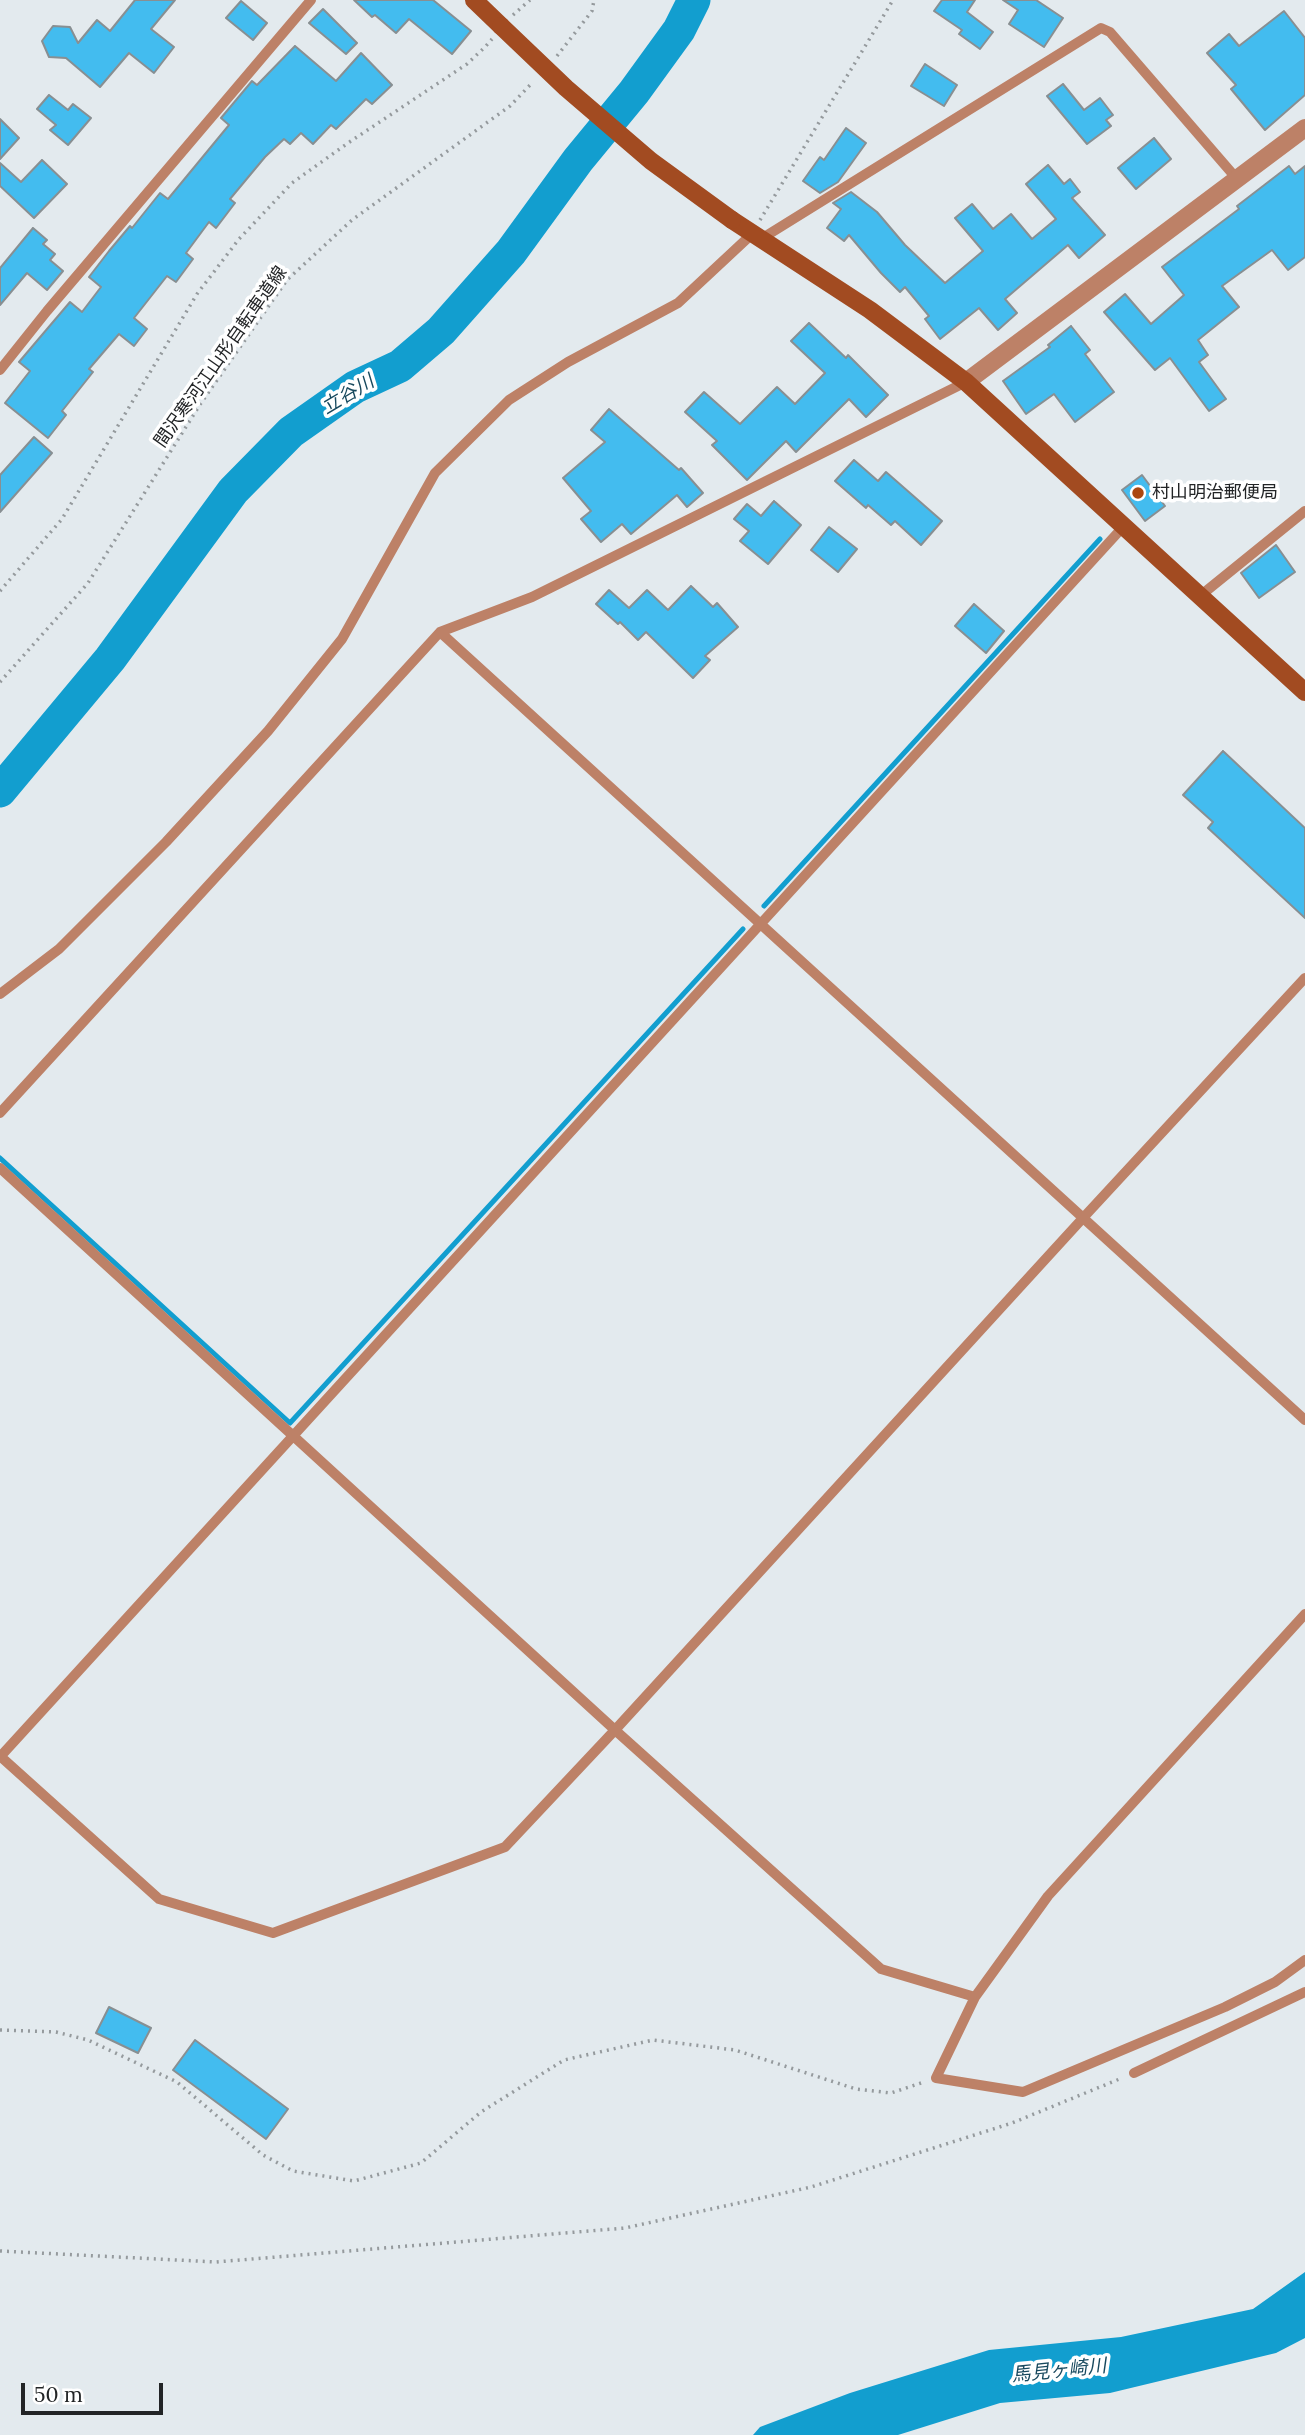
<!DOCTYPE html>
<meta charset="utf-8">
<style>
body{margin:0}
#map{position:relative;width:1305px;height:2435px;overflow:hidden;background:#e3eaee;font-family:Lora,serif}
canvas{display:block}
.scale{position:absolute;left:21px;top:2383px;width:142px;height:32px;box-sizing:border-box;border:4px solid #222426;border-top:0;padding-left:9px;font-size:21px;line-height:24px;white-space:nowrap;color:#222426;-webkit-text-stroke:5px #fff;paint-order:stroke}
</style>
<div id="map">
<canvas width="1305" height="2435"></canvas>
<div class="scale">50 m</div>
</div>
<script>
const ctx = document.querySelector('canvas').getContext('2d');
ctx.lineJoin = 'round';
function fill(path, color) {
  ctx.fillStyle = color;
  ctx.fill(path, 'evenodd');
}
function toPath(rows) {
  const path = new Path2D();
  for (const r of rows) {
    path.moveTo(r[0], r[1]);
    for (let i = 2; i < r.length; i += 2) path.lineTo(r[i], r[i + 1]);
  }
  return path;
}
function strokePath(path, color, width, dash) {
  ctx.strokeStyle = color;
  ctx.lineWidth = width;
  ctx.lineCap = dash ? 'butt' : 'round';
  ctx.setLineDash(dash || []);
  ctx.stroke(path);
}
function drawText(font, color, halo, rows, align = 'center') {
  ctx.font = font + ' Lora,"Noto Sans JP",serif';
  ctx.lineWidth = 7;
  ctx.setLineDash([]);
  ctx.textBaseline = 'middle';
  ctx.strokeStyle = halo;
  ctx.fillStyle = color;
  for (const [text, x, y, turn = 0] of rows) {
    ctx.save();
    ctx.translate(x, y);
    ctx.rotate((+turn || 0) * Math.PI / 180);
    ctx.textAlign = isNaN(turn) ? turn : align;
    if (halo) ctx.strokeText(text, 0, 0);
    ctx.fillText(text, 0, 0);
    ctx.restore();
  }
}
const water = toPath([
 [1305,2272,1305,2338,1276,2353,1110,2393,1000,2403,898,2435,753,2435,760,2427,850,2393,989,2350,1121,2337,1253,2309]
]);
const stream = toPath([
 [764,906,1100,539],
 [0,1158,290,1423,743,929]
]);
const river = toPath([
 [0,791,110,659,233,491,291,432,355,387,400,366,441,331,511,252,578,160,634,92,679,30,694,0]
]);
const building = toPath([
 [135,0,175,0,151,29,174,47,154,73,129,53,100,87,66,58,49,57,42,41,53,26,70,27,78,43,97,20,110,31,135,0],
 [354,0,433,0,471,31,452,54,409,19,396,33,375,15,372,17,354,0],
 [942,0,975,0,967,12,993,32,980,49,959,34,962,30,934,11,942,0],
 [1003,0,1036,0,1063,18,1044,47,1009,24,1018,10,1003,0],
 [241,1,267,23,253,40,226,18,241,1],
 [323,9,357,43,346,54,309,23,323,9],
 [1284,11,1305,38,1305,95,1265,130,1231,89,1236,85,1207,53,1229,34,1239,46,1284,11],
 [295,46,336,81,361,53,392,85,372,104,366,99,336,129,331,125,313,144,301,133,290,144,284,139,265,157,230,199,235,203,216,228,209,222,186,253,193,259,176,282,167,276,134,318,147,329,134,346,119,334,89,369,93,372,62,411,66,415,48,438,5,403,30,371,19,362,70,302,82,312,101,287,89,277,109,251,130,226,132,228,160,193,168,199,229,125,221,118,252,81,257,85,295,46],
 [925,64,957,85,944,106,911,86,925,64],
 [1063,84,1084,110,1100,98,1113,115,1106,120,1111,126,1087,144,1047,96,1063,84],
 [49,95,68,110,73,104,91,118,68,145,50,130,56,125,37,109,49,95],
 [0,119,19,138,0,159,0,119],
 [846,128,866,143,838,182,820,193,803,181,820,157,824,160,846,128],
 [1154,138,1171,159,1136,189,1118,168,1154,138],
 [42,160,67,184,34,218,0,186,0,163,21,182,42,160],
 [1048,165,1064,184,1070,179,1080,192,1072,198,1105,235,1079,258,1068,245,1005,299,1017,313,998,330,979,308,940,339,925,319,929,316,905,287,900,292,881,273,849,235,844,241,827,228,841,209,833,203,851,192,877,212,905,245,945,283,983,251,955,218,972,204,993,229,1011,214,1032,239,1056,219,1026,184,1048,165],
 [1289,166,1295,174,1305,166,1305,257,1288,270,1272,250,1222,286,1239,307,1198,340,1208,355,1199,362,1226,399,1209,411,1170,358,1155,370,1104,312,1125,294,1151,324,1184,295,1162,267,1239,209,1237,206,1289,166],
 [33,228,47,240,43,244,55,254,50,260,63,271,47,290,27,273,0,305,0,268,33,228],
 [809,323,846,358,848,355,888,395,866,417,849,399,796,452,786,441,747,480,712,445,717,441,685,412,704,392,740,424,777,387,795,404,825,373,791,341,809,323],
 [1071,326,1090,350,1085,354,1114,392,1075,422,1054,394,1026,414,1003,381,1050,347,1048,345,1071,326],
 [609,409,679,470,681,468,703,493,687,507,677,495,631,534,622,524,601,542,581,519,591,511,563,478,605,442,591,430,609,409],
 [34,437,52,453,0,512,0,475,34,437],
 [854,460,878,481,886,472,942,521,921,545,895,521,891,525,868,505,866,508,835,481,854,460],
 [1142,475,1165,506,1145,521,1122,490,1142,475],
 [774,501,801,525,768,564,740,541,749,531,734,519,747,504,761,516,774,501],
 [829,527,857,549,838,572,811,550,829,527],
 [1276,545,1295,572,1259,598,1241,573,1276,545],
 [691,586,713,607,717,603,738,627,705,656,710,660,693,678,646,632,638,640,620,622,618,624,596,604,609,590,629,608,647,590,668,610,691,586],
 [974,604,1004,631,986,653,955,626,974,604],
 [1223,751,1305,828,1305,918,1208,828,1213,822,1183,795,1223,751],
 [109,2007,151,2028,138,2053,96,2033,109,2007],
 [195,2040,288,2109,266,2139,173,2070,195,2040]
]);
const path = toPath([
 [513,15,530,0],
 [557,56,592,11,594,0],
 [760,220,893,0],
 [0,591,62,519,197,294,239,239,292,183,348,143,467,64,485,47,492,39],
 [0,682,88,583,201,403,287,280,352,220,510,106,533,82],
 [0,2030,56,2032,88,2040,177,2082,263,2155,293,2171,354,2181,421,2163,481,2112,564,2060,653,2040,735,2050,856,2089,891,2093,924,2082],
 [0,2251,216,2262,625,2228,811,2187,1012,2123,1122,2078]
]);
const lane = toPath([
 [0,370,47,311,311,0],
 [1200,596,1305,511],
 [440,632,1305,1420],
 [0,994,59,949,166,842,268,731,342,639,435,473,509,400,568,362,678,303,752,234,761,239,1101,28,1110,32,1237,179],
 [0,1113,440,632,532,597,966,382],
 [0,1168,615,1730,881,1969,975,1997],
 [1305,1614,1048,1896,975,1997,936,2078,1023,2092,1225,2007,1275,1982,1305,1960],
 [0,1756,159,1899,273,1933,505,1847,615,1730,1083,1218,1305,978],
 [0,1757,1123,527],
 [1134,2073,1305,1992]
]);
const street = toPath([
 [966,382,1305,128]
]);
const secondary = toPath([
 [474,0,501,26],
 [732,220,870,310,966,382,1305,692]
]);
const secondaryBridge = toPath([
 [501,26,566,88,651,161,732,220]
]);
const markers = [
 [1138,493,7,"#ab4711"]
];
const streetNames = [
 ["間沢寒河江山形自転車道線",221,357,-55]
];
const poiNames = [
 ["村山明治郵便局",1152,493]
];
const waterNames = [
 ["立谷川",348,395,-31],
 ["馬見ヶ崎川",1059,2371,-6]
];
fill(water, '#129ecf');
strokePath(stream, '#129ecf', 5);
strokePath(river, '#129ecf', 33);
fill(building, '#43bcef');
strokePath(building, '#888f92', 2);
strokePath(path, '#959a9d', 3.5, [2, 5]);
strokePath(lane, '#bd8167', 10);
strokePath(street, '#bd8167', 18);
strokePath(secondary, '#a24b21', 18);
strokePath(secondaryBridge, '#a24b21', 18);
for (const [x, y, r, color] of markers) {
  const dot = new Path2D();
  dot.arc(x, y, r, 0, 2 * Math.PI);
  ctx.fillStyle = color;
  ctx.fill(dot);
  strokePath(dot, '#fff', 2.5);
}
drawText('18px', '#222426', '#fff', streetNames);
drawText('18px', '#222426', '#fff', poiNames, 'left');
drawText('italic 19px', '#18495e', '#fff', waterNames);
</script>
